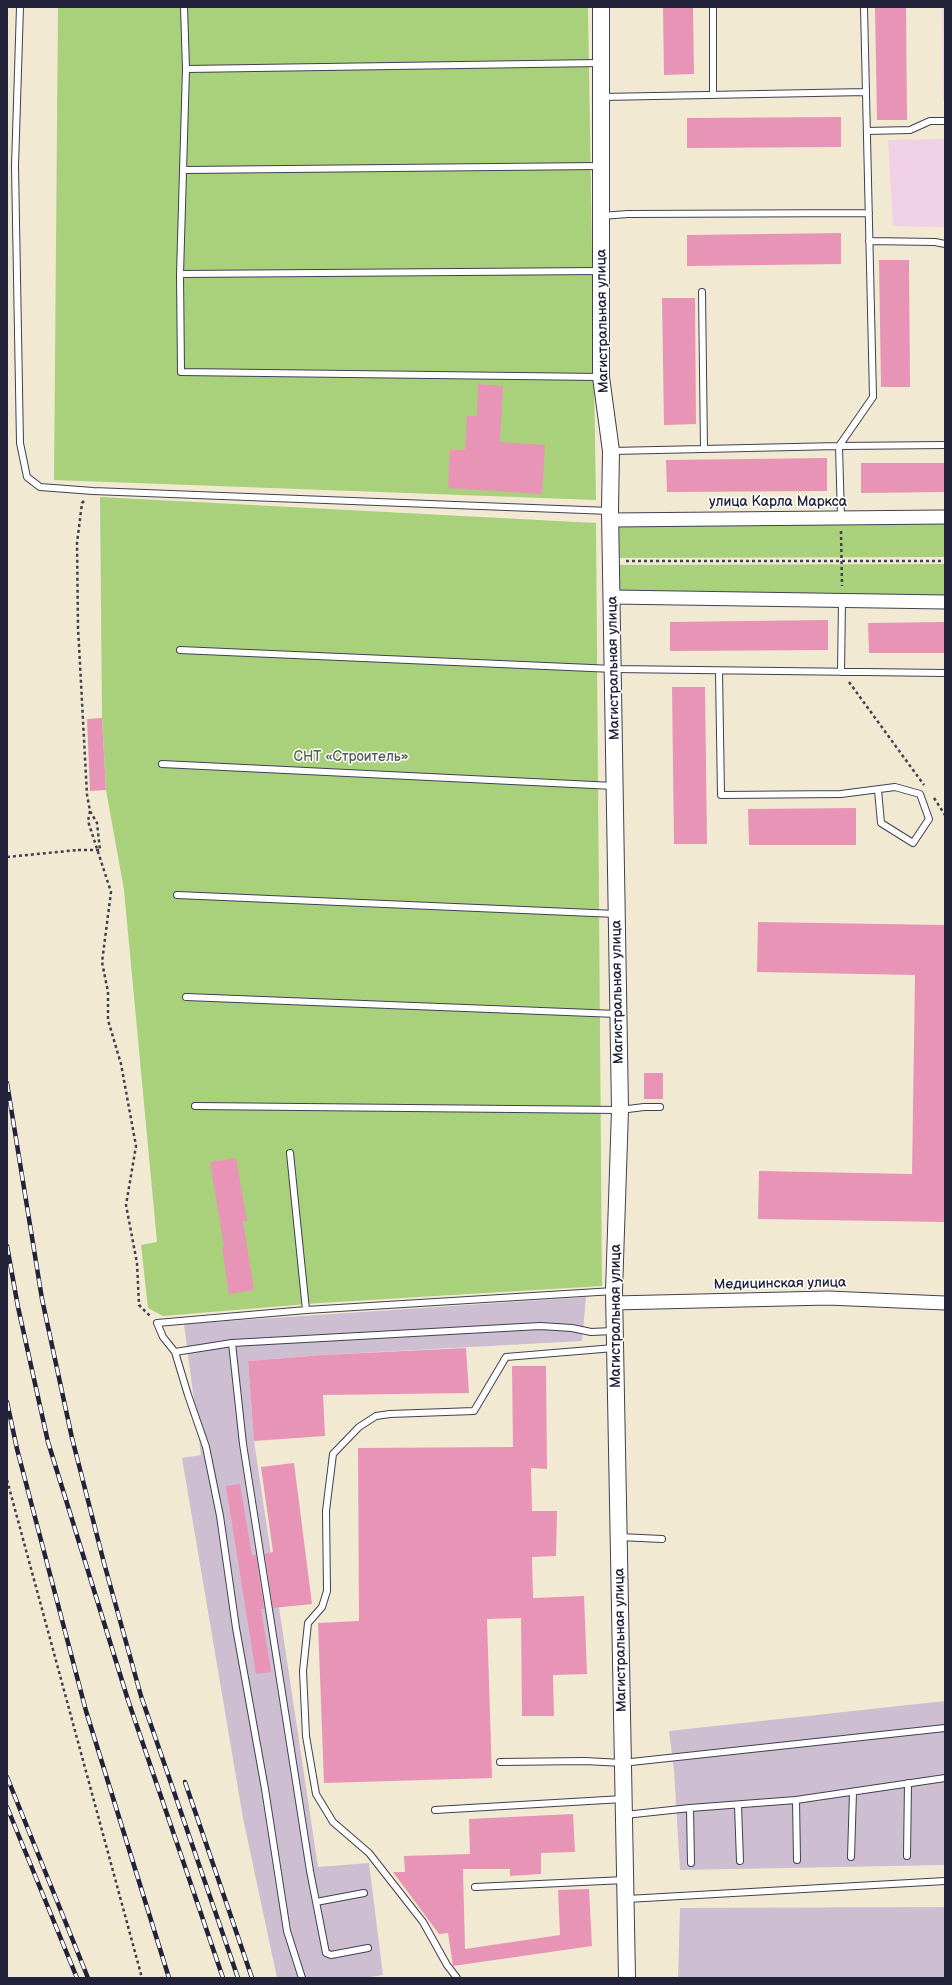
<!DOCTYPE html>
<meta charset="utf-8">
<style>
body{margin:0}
#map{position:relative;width:952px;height:1985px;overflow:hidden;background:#f2e9d3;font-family:"Balsamiq Sans",sans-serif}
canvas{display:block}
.frame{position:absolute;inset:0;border:8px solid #22223b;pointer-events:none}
</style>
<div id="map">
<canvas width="952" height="1985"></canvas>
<div class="frame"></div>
</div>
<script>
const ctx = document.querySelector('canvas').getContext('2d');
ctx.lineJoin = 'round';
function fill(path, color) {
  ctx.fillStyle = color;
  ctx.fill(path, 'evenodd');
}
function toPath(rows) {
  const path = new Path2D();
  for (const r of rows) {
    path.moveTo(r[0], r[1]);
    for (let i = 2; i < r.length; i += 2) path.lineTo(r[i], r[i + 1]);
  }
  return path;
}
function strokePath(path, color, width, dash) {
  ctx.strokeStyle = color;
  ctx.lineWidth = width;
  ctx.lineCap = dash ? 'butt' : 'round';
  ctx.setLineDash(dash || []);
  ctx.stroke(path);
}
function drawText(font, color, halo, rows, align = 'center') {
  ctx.font = font + ' "Balsamiq Sans",sans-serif';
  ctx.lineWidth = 3;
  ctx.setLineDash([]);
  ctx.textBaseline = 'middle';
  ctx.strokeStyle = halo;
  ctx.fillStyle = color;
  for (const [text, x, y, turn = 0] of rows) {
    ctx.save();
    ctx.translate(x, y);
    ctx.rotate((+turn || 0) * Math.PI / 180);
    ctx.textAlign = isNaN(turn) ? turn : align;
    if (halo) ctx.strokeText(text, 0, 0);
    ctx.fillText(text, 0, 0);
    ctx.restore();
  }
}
const built = toPath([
 [942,7,945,7,945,101,943,101],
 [945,139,945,227,893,226,888,140]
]);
const industrial = toPath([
 [586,1297,582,1341,322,1355,248,1361,254,1441,318,1867,369,1863,383,1975,363,1978,277,1978,243,1818,182,1458,201,1455,184,1324],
 [945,1701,945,1865,680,1870,674,1770,669,1731],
 [945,1907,945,1978,678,1978,680,1908]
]);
const green = toPath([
 [58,7,588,7,596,500,54,480],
 [100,497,596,523,602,1286,319,1303,163,1316,148,1308,141,1245,157,1242,124,890,106,790,102,718],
 [614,522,945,522,945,557,614,558],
 [945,564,945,596,614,597,614,565]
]);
const building = toPath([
 [663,7,693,7,694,74,664,75],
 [875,7,906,7,907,120,877,120],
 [841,117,841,147,687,148,687,118],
 [841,233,841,264,687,266,687,235],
 [879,260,909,260,910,387,881,387],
 [662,298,695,298,696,424,664,425],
 [478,384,503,386,500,442,545,445,542,494,448,488,450,450,465,450,467,416,477,416],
 [827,458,827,491,667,492,666,460],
 [861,463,945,463,945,492,861,493],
 [828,620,828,650,670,651,670,622],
 [945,622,945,653,869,653,868,623],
 [672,687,705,687,707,844,674,844],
 [102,718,106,790,90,791,87,719],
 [856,808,856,845,749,845,748,809],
 [758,922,945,925,945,1222,758,1219,759,1171,912,1174,915,975,757,972],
 [644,1073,663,1073,663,1099,644,1099],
 [236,1158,247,1221,243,1221,254,1290,229,1294,222,1247,224,1247,210,1162],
 [466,1348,469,1393,323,1395,325,1436,254,1441,248,1361,322,1355],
 [512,1366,546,1366,547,1469,531,1468,532,1511,557,1511,556,1556,532,1557,533,1598,584,1596,587,1674,553,1675,554,1716,522,1716,521,1618,487,1619,492,1778,324,1783,318,1623,359,1621,358,1448,513,1447],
 [294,1463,312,1604,273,1608,265,1554,273,1552,261,1467],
 [240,1484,252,1556,256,1555,264,1609,261,1609,271,1672,256,1674,226,1486],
 [573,1814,575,1852,541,1853,541,1874,510,1876,510,1869,463,1869,465,1949,560,1935,558,1890,589,1889,592,1946,453,1966,448,1933,439,1934,393,1872,405,1872,404,1856,470,1854,469,1819]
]);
const path = toPath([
 [84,501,82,503,77,543,78,627,87,795,90,811,97,823,100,850],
 [841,531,842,586],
 [626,561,945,561],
 [849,682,924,785],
 [934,798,945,815],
 [90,811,88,821,111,892,102,962,108,992,108,1020,121,1064,136,1146,126,1205,137,1263,139,1305,151,1317],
 [7,857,78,850],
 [7,1480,142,1978]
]);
const service = toPath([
 [20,7,15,166,20,443,27,477,40,487,93,491,610,511],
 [184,7,186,69,180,274,181,372,600,377],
 [713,7,713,94],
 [186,69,600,63],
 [602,97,866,92],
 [867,131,910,130,930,121,945,121],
 [184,170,600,166],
 [601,216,628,214,869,213],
 [869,241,935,242,945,244],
 [180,274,600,271],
 [702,292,704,449],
 [839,446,873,397,864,7],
 [839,446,945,445],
 [612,451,839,446,841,518],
 [180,650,614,669,945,673],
 [719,671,721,795,841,794,895,787,920,794,929,819,913,843,881,823,878,790],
 [841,672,842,601],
 [162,764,614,786],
 [177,895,616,914],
 [186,997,617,1014],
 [195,1106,620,1110,644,1107,660,1107],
 [290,1153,306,1310,614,1291],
 [306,1310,157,1323,163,1337,175,1352,232,1343,540,1326,572,1328,591,1332,613,1331],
 [232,1343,243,1444,310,1871,326,1953,331,1955,368,1948],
 [175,1352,188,1395,206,1447,220,1516,236,1628,265,1789,287,1931,302,1978],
 [619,1537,662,1539],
 [500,1762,585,1761,622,1763,945,1728],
 [796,1800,797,1860],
 [738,1805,740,1861],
 [690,1808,691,1863],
 [435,1810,623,1799],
 [625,1815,690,1808,796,1800,945,1778],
 [907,1856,908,1783],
 [851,1857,853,1792],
 [475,1887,625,1880],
 [627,1899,945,1881],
 [316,1902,364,1893],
 [457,1978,447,1965,423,1922,369,1853,333,1822,316,1794,306,1736,303,1671,308,1623,322,1607,327,1591,326,1511,333,1454,359,1427,376,1416,390,1414,474,1411,506,1357,614,1348]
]);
const minor = toPath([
 [610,520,945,517],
 [612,597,945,602],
 [614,1303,828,1298,945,1303]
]);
const tertiary = toPath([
 [601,7,601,377,611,451,610,511,620,1110,614,1291,627,1978]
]);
const rail = toPath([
 [7,1083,42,1299,72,1438,104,1563,141,1696,238,1978],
 [7,1246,18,1307,48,1442,128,1700,223,1978],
 [7,1402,17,1449,86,1711,169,1978],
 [7,1777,88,1978],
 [185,1782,252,1978],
 [7,1807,77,1978]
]);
const pathBridge = toPath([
 [78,850,100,850]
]);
const streetNames = [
 ["Магистральная улица",603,321,-91],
 ["улица Карла Маркса",778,502],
 ["Магистральная улица",614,668,-91],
 ["Магистральная улица",618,992,-91],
 ["Медицинская улица",780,1284,-1],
 ["Магистральная улица",616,1316,-90],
 ["Магистральная улица",621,1640,-91]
];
const parkNames = [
 ["СНТ «Строитель»",351,757]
];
fill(built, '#efd0e5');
fill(industrial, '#cdbed2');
fill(green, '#a9d17c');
fill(building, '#e894b6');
strokePath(service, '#414052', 8);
strokePath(minor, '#414052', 15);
strokePath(tertiary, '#414052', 18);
strokePath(path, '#414052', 2.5, [3, 3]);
strokePath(service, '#fff', 6);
strokePath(minor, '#fff', 13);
strokePath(tertiary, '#fff', 16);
strokePath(rail, '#22223b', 4.5);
strokePath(rail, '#fff', 3, [9]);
strokePath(pathBridge, '#414052', 2.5, [3, 3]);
drawText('14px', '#22223b', '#fff', streetNames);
drawText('14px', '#515f52', '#fff', parkNames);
</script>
